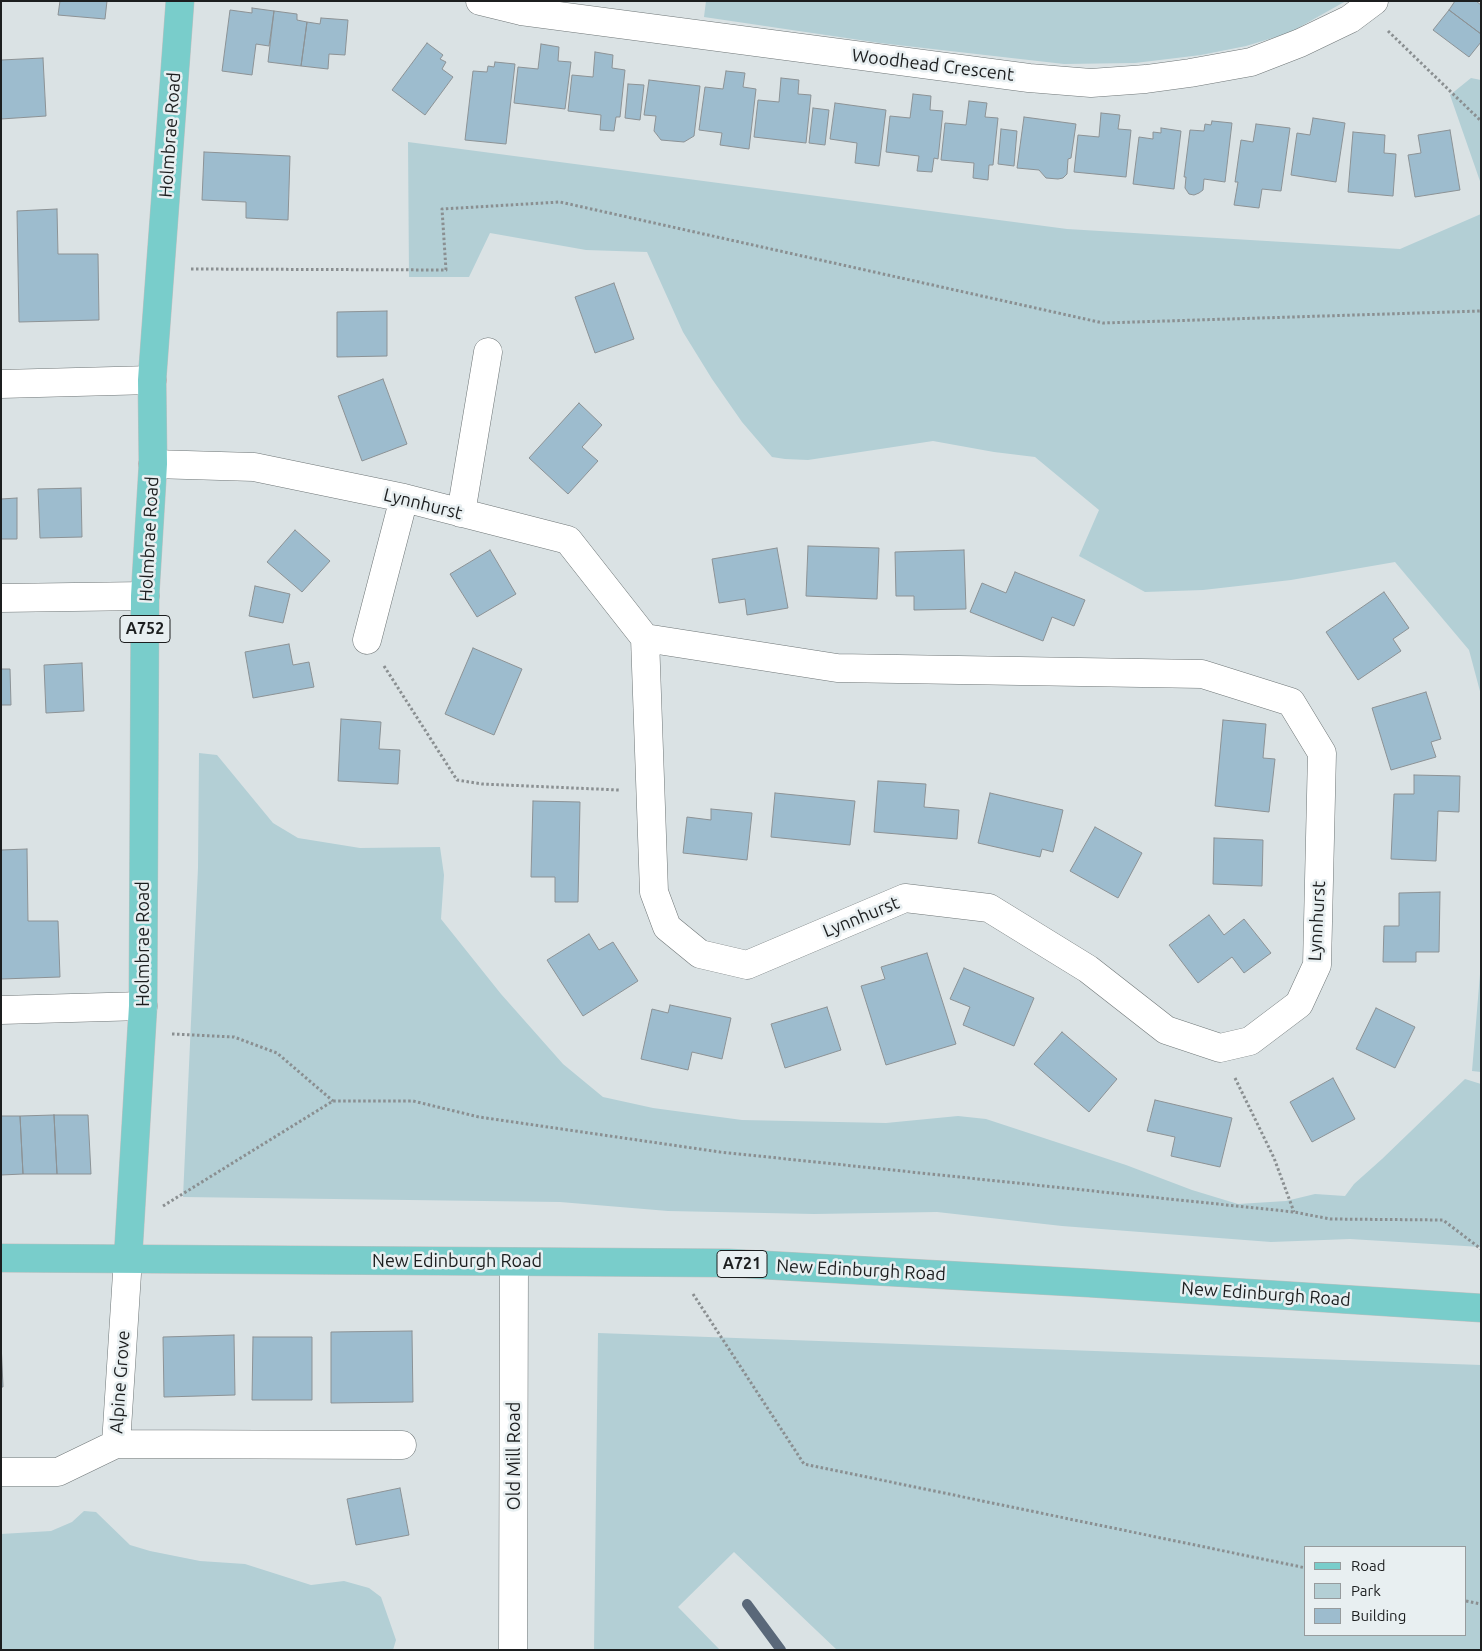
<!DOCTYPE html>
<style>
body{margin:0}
#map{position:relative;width:1482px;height:1651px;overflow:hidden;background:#dae2e4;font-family:Ubuntu,sans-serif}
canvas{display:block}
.frame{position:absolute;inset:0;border:2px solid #1c1e1f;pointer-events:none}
.legend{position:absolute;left:1304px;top:1546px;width:162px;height:90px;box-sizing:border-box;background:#e8eff1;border:1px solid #969b9d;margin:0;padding:6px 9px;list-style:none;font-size:15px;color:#1c1e1f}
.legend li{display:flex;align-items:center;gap:10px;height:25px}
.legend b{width:25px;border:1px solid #969b9d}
</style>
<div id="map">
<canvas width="1482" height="1651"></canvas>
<div class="frame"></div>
<ul class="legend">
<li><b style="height:6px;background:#79cdcb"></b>Road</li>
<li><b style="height:14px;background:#b3cfd5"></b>Park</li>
<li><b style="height:14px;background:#9dbcce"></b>Building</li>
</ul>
</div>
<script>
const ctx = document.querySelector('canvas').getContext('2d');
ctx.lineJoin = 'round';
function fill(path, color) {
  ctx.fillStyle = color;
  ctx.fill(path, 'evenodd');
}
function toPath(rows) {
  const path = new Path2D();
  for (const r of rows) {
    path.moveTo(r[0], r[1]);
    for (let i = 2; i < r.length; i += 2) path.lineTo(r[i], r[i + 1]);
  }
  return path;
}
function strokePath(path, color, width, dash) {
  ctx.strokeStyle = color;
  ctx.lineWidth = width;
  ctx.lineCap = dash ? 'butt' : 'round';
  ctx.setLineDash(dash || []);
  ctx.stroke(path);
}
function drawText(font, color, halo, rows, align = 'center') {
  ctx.font = font + ' Ubuntu,sans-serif';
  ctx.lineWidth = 5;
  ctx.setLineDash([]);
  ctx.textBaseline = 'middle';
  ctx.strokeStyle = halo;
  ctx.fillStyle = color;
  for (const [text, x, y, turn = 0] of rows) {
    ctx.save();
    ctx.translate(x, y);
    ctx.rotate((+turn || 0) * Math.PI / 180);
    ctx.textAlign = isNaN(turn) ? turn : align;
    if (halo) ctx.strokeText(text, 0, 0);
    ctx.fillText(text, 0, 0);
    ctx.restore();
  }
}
const green = toPath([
 [706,1,1346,1,1289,33,1246,46,1201,55,1135,63,1064,64,880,43,704,17],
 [1471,78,1481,80,1481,184,1450,95],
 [408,142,1067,229,1400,249,1481,214,1481,695,1469,650,1395,562,1291,580,1203,590,1145,592,1079,556,1099,510,1035,457,994,452,933,441,808,460,785,459,772,457,742,422,712,379,683,332,647,252,586,250,490,233,469,277,409,277],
 [199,753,217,755,273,823,298,838,360,848,440,847,444,875,441,919,501,994,563,1064,603,1097,653,1108,742,1120,886,1123,958,1116,986,1119,1126,1165,1192,1190,1238,1204,1286,1201,1315,1194,1345,1196,1354,1184,1382,1159,1465,1079,1481,1084,1481,1247,1350,1239,1271,1242,1062,1226,937,1212,814,1214,668,1211,560,1202,183,1197,198,868],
 [1481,962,1481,1072,1472,1071],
 [598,1333,1481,1365,1481,1650,837,1650,734,1552,678,1607,720,1650,594,1650],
 [1466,1547,1466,1635,1306,1635,1306,1547],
 [84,1511,96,1512,130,1545,150,1551,200,1561,245,1564,311,1585,344,1581,369,1588,381,1597,396,1640,393,1650,1,1650,1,1534,51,1531,72,1522]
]);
const stream = toPath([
 [747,1604,781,1650]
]);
const building = toPath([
 [60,1,107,1,105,19,58,15,60,1],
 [1455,1,1476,1,1481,5,1481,34,1449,10,1455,1],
 [252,8,274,11,269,46,256,44,252,75,222,71,230,10,252,13,252,8],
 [1449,10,1481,34,1481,42,1469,57,1433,30,1449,10],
 [274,11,297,14,297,20,307,22,301,66,268,62,274,11],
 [321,18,348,20,345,55,329,54,328,69,301,66,307,22,320,24,321,18],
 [427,43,443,55,440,59,446,62,442,69,453,77,425,115,392,90,427,43],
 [541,44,559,47,558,61,571,62,565,109,514,103,518,67,538,69,541,44],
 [595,52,613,55,612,68,625,70,620,117,616,117,614,131,600,130,601,115,568,111,572,75,593,77,595,52],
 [43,58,46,116,1,119,1,60,43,58],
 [495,62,515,64,506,144,465,140,473,71,487,72,488,66,494,67,495,62],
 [726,71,745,73,743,87,756,89,749,149,720,145,722,133,699,130,705,87,723,89,726,71],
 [781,78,799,80,798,94,811,95,806,143,754,137,758,100,779,102,781,78],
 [649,80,700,86,694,136,684,142,661,140,654,131,656,116,644,115,649,80],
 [628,84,644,85,640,120,625,118,628,84],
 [913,94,931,96,930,110,943,111,938,159,934,158,932,172,917,171,919,156,886,152,890,116,910,118,913,94],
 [969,101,987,103,985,117,998,118,993,165,989,165,988,180,973,178,974,163,941,160,945,123,966,125,969,101],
 [835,103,886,110,879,166,855,163,857,143,830,139,835,103],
 [813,108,829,110,825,145,809,143,813,108],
 [1101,113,1120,115,1118,129,1131,130,1126,177,1074,172,1078,135,1099,137,1101,113],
 [1024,117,1076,124,1071,158,1068,159,1067,174,1063,178,1058,179,1046,178,1039,170,1017,168,1024,117],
 [1313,118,1345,123,1336,182,1291,175,1297,133,1310,135,1313,118],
 [1212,121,1232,123,1225,182,1204,179,1203,190,1199,193,1194,195,1189,194,1185,188,1186,177,1184,177,1190,130,1204,131,1205,124,1211,125,1212,121],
 [1256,124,1290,128,1281,191,1262,189,1259,208,1234,205,1238,182,1235,182,1241,140,1253,142,1256,124],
 [1161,128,1181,131,1174,189,1133,184,1139,137,1153,139,1153,132,1161,133,1161,128],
 [1001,129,1017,131,1014,166,998,164,1001,129],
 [1450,130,1460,190,1415,197,1408,155,1421,153,1418,135,1450,130],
 [1353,132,1385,135,1384,153,1396,154,1393,196,1348,192,1353,132],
 [204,152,290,156,288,220,246,218,246,202,202,200,204,152],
 [57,209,58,254,98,254,99,320,19,322,17,211,57,209],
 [614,283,634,339,595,353,575,297,614,283],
 [387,311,387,356,337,357,337,312,387,311],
 [383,379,407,444,362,461,338,396,383,379],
 [579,403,602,425,582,447,598,461,568,494,529,458,579,403],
 [81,488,82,537,40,538,38,489,81,488],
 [17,498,17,539,1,539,1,499,17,498],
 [295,530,330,561,302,592,267,562,295,530],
 [808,546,879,548,877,599,806,596,808,546],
 [777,548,788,608,747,615,745,599,719,603,712,559,777,548],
 [490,550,516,594,477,617,450,574,490,550],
 [964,550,966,609,914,610,914,596,896,596,895,552,964,550],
 [1015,572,1085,600,1074,626,1052,617,1043,641,970,612,982,583,1006,593,1015,572],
 [255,586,290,594,283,623,249,616,255,586],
 [1384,592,1409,628,1393,639,1401,651,1358,680,1326,632,1384,592],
 [289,644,293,665,309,662,314,687,253,698,245,652,289,644],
 [473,648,522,669,494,735,445,714,473,648],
 [82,663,84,711,46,713,44,665,82,663],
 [1,669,10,669,11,705,1,705,1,669],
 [1426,692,1441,739,1431,742,1436,757,1391,770,1372,708,1426,692],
 [341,719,381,722,379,749,400,750,398,784,338,781,341,719],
 [1223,720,1266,724,1263,758,1275,759,1269,812,1215,806,1223,720],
 [1414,775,1460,776,1459,812,1438,811,1436,861,1391,859,1394,794,1414,794,1414,775],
 [878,781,926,784,924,807,959,810,957,839,874,832,878,781],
 [775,793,855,801,850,845,771,837,775,793],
 [990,793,1063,810,1053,852,1042,849,1040,857,978,843,990,793],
 [533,801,580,802,578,902,555,902,555,877,531,877,533,801],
 [711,809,752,813,747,860,683,853,687,817,711,820,711,809],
 [1095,827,1142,853,1118,898,1070,871,1095,827],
 [1214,838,1263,840,1262,886,1213,884,1214,838],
 [27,849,28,921,58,921,60,977,1,979,1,850,27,849],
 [1440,892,1439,952,1416,952,1416,962,1383,962,1384,926,1399,926,1399,893,1440,892],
 [1209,915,1224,935,1244,919,1271,953,1244,973,1232,957,1198,983,1169,945,1209,915],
 [589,934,599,950,613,942,638,981,583,1016,547,960,589,934],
 [927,953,956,1044,886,1065,861,986,885,979,881,967,927,953],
 [964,968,1034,998,1014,1046,963,1025,970,1007,950,999,964,968],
 [670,1005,731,1018,722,1059,692,1052,688,1070,641,1059,652,1009,668,1013,670,1005],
 [827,1007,841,1050,785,1068,771,1024,827,1007],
 [1376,1008,1415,1027,1395,1068,1356,1049,1376,1008],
 [1062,1032,1117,1079,1089,1112,1034,1064,1062,1032],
 [1333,1078,1355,1119,1312,1142,1290,1102,1333,1078],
 [1155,1100,1232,1118,1220,1167,1171,1156,1175,1137,1147,1131,1155,1100],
 [54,1115,88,1115,91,1174,57,1174,54,1115],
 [54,1115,57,1174,23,1174,20,1116,54,1115],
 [1,1116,20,1116,23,1174,1,1175,1,1116],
 [412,1331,413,1402,331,1403,331,1332,412,1331],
 [234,1335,235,1395,164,1397,163,1337,234,1335],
 [253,1337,312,1337,312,1400,252,1400,253,1337],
 [1,1342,3,1387,1,1387,1,1342],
 [400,1488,409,1535,356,1545,347,1499,400,1488]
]);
const path = toPath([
 [1388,31,1481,121],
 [191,269,446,270,442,209,560,202,1103,323,1481,311],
 [384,666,457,780,482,784,619,790],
 [172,1034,234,1037,277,1053,333,1101],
 [1235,1078,1274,1158,1294,1212],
 [163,1206,333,1101,413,1101,479,1117,720,1152,1294,1212,1330,1219,1443,1220,1481,1249],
 [693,1294,804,1464,1306,1568],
 [1466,1601,1481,1604]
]);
const minor = toPath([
 [480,1,521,11,1029,78,1091,83,1146,79,1190,73,1251,62,1300,43,1350,19,1374,1],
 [1,384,152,380],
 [153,464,254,467,404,498,568,540,645,638,837,668,1202,674,1291,702,1322,753,1317,965,1299,1004,1250,1041,1220,1048,1166,1030,1088,969,989,908,905,898,747,965,700,954,667,927,654,892,645,638],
 [461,513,488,352],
 [1,598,145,596],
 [367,640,404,498],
 [1,1010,143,1006],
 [116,1444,402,1445],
 [1,1472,58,1472,116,1444,128,1258],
 [513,1650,514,1262]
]);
const major = toPath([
 [1,1258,728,1263,1089,1283,1481,1308],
 [128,1258,143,1006,145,596,153,464,152,380,180,1]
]);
const shields = [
 [145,629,50],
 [742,1264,50]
];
const shieldNames = [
 ["A752",145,629],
 ["A721",742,1264]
];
const streetNames = [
 ["Woodhead Crescent",933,65,7],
 ["Holmbrae Road",170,135,-86],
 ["Lynnhurst",423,504,14],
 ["Holmbrae Road",149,539,-87],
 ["Lynnhurst",861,917,-22],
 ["Lynnhurst",1317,921,-87],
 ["Holmbrae Road",143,944,-90],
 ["New Edinburgh Road",457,1261],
 ["New Edinburgh Road",861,1270,3],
 ["New Edinburgh Road",1266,1294,4],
 ["Alpine Grove",120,1382,-86],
 ["Old Mill Road",514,1456,-90]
];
fill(green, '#b3cfd5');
strokePath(stream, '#5a6879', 10);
fill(building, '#9dbcce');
strokePath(building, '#8c9295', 1);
strokePath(minor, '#6f7677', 29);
strokePath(major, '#bfc0c0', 29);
strokePath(path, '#8a8f91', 3, [2.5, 2.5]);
strokePath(minor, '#fff', 28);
strokePath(major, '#79cdcb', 28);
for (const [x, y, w] of shields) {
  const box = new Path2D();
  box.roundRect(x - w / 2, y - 13.5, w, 27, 4);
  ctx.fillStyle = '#e8eff1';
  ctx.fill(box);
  strokePath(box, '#1c1e1f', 1);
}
drawText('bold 16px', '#1c1e1f', null, shieldNames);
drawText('18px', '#1c1e1f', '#e8eff1', streetNames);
</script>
